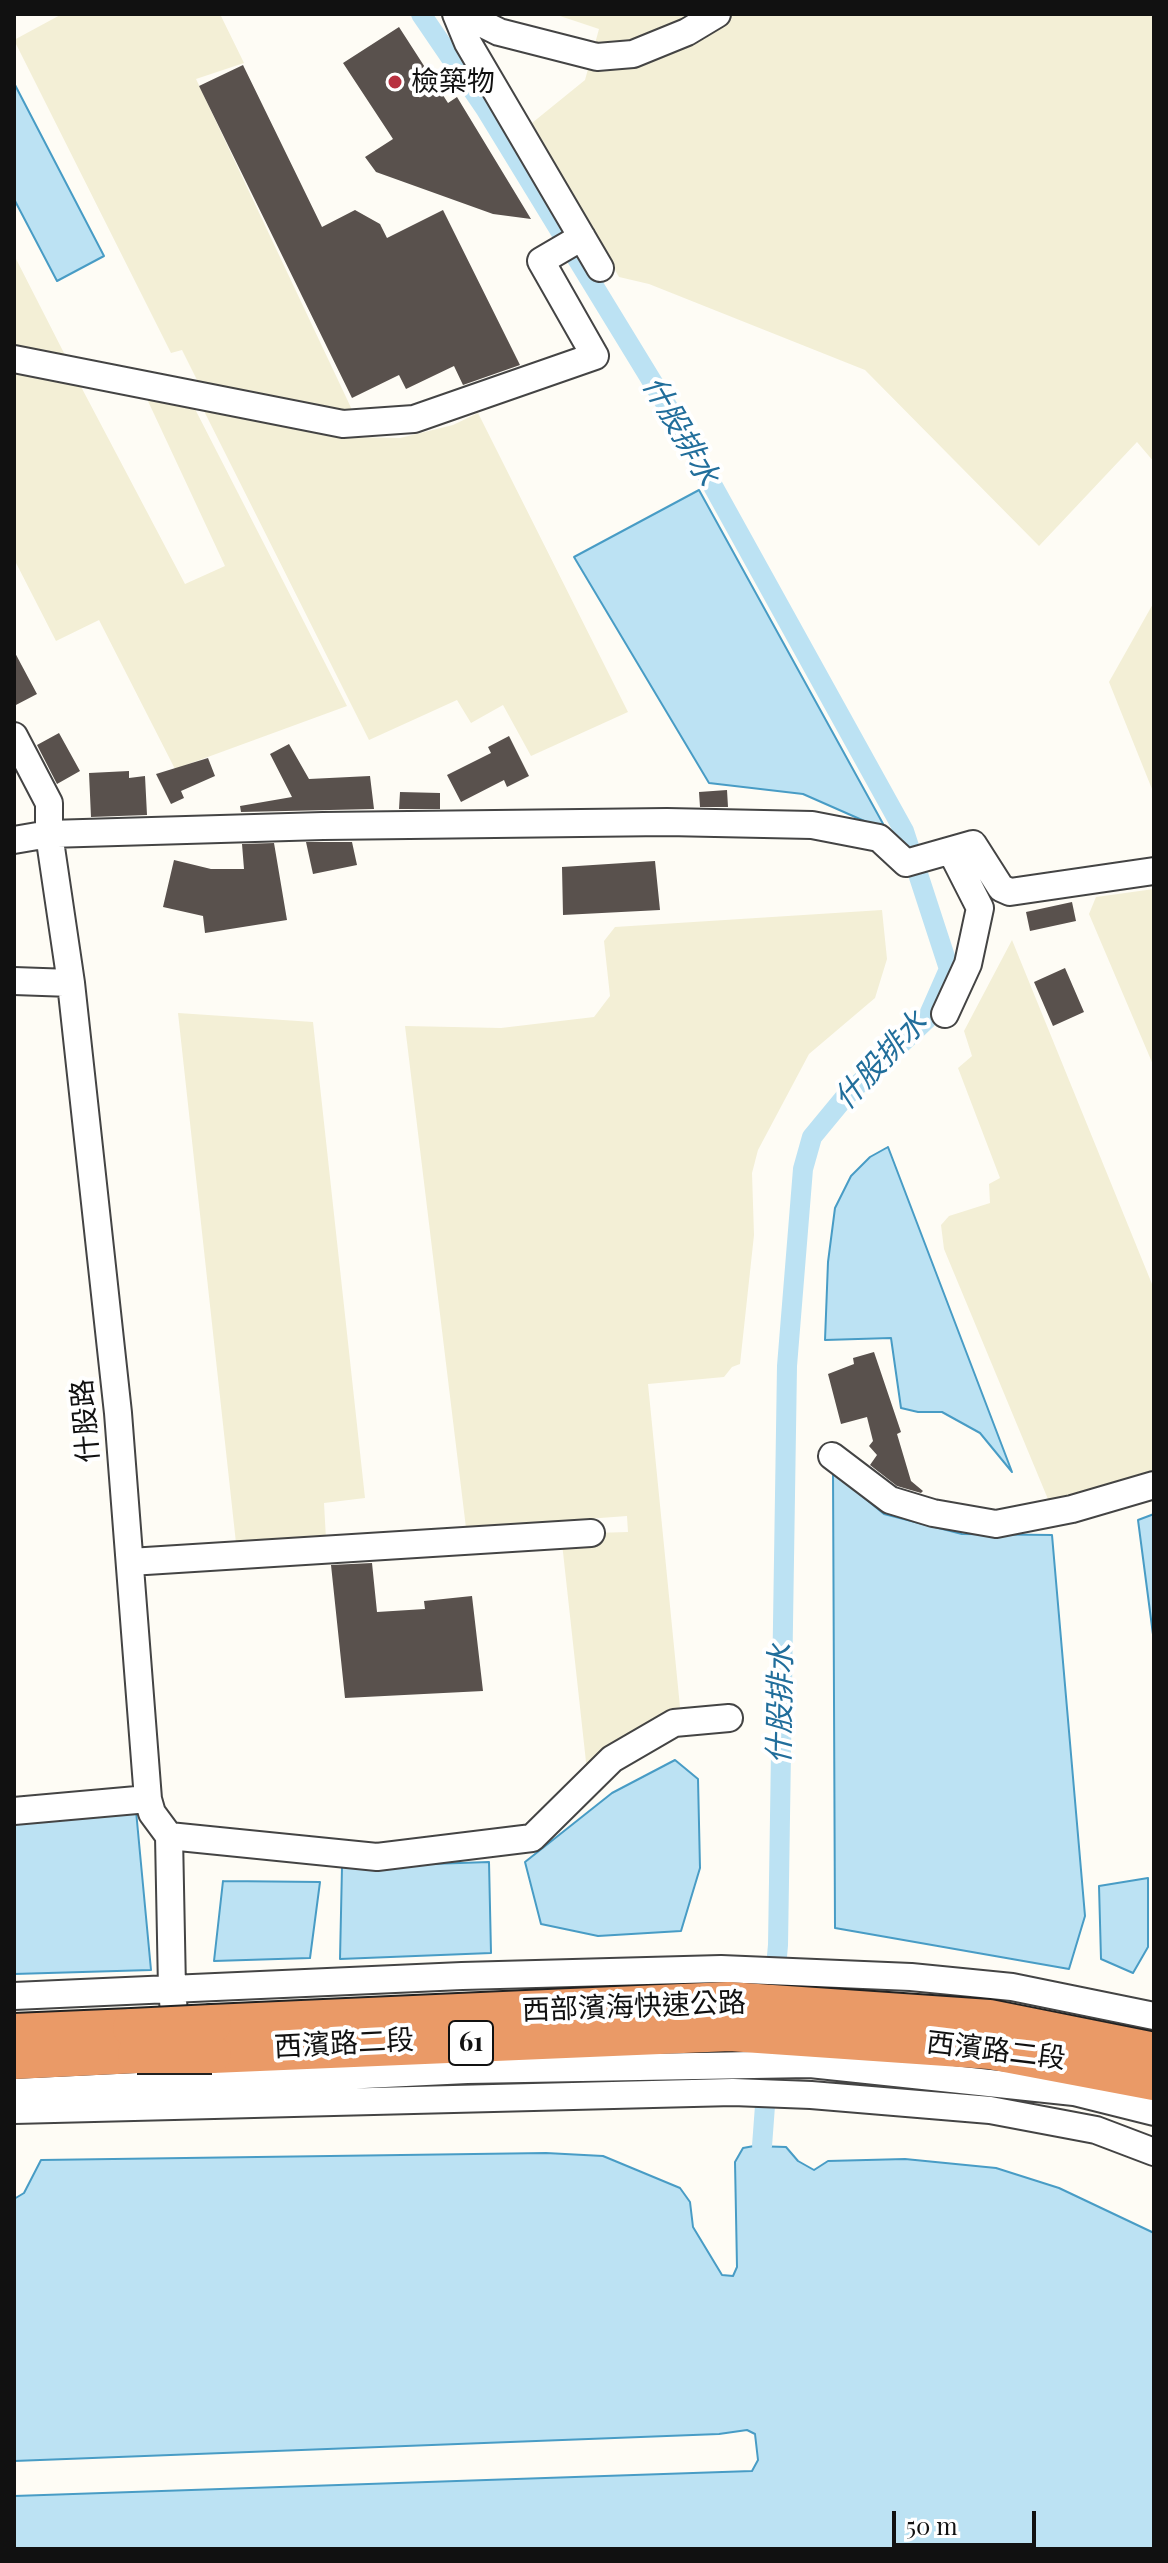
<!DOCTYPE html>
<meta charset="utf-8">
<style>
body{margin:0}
#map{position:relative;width:1168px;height:2563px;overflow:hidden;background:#fefcf5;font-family:"Playfair Display",serif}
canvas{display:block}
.frame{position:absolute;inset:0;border:16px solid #111;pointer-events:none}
.scale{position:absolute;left:892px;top:2511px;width:144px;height:36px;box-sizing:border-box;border:4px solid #111;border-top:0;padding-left:10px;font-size:24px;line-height:28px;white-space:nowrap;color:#111;-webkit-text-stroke:6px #fff;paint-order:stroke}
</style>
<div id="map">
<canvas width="1168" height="2563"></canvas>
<div class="frame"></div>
<div class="scale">50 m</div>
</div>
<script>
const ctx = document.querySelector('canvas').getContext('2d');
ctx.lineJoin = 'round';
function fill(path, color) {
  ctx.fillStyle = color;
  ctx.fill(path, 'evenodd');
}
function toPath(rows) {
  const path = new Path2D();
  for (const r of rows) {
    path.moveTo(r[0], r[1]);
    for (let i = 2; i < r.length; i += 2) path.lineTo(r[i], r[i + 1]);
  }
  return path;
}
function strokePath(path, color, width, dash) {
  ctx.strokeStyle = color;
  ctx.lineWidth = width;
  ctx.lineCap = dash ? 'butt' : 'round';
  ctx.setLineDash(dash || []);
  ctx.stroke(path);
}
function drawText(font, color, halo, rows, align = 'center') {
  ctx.font = font + ' "Playfair Display","Noto Sans TC",serif';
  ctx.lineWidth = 8;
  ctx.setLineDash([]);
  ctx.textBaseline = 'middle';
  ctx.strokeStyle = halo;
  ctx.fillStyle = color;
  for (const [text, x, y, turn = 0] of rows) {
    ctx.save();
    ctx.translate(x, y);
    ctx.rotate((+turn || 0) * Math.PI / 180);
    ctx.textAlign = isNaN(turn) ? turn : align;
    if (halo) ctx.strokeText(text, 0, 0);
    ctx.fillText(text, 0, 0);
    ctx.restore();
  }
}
const farmland = toPath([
 [62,14,220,14,244,63,196,79,354,414,266,400,249,390,247,396,201,388,182,350,171,353,14,40],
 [554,14,1154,14,1154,462,1137,442,1039,546,865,370,649,284,619,277,532,123,585,80,599,29],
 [14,255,65,355,14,345],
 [14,367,78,381,185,584,225,566,147,399,195,409,347,706,175,769,99,620,56,641,14,559],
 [203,409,348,437,400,438,453,425,478,413,628,712,531,756,503,705,471,723,457,700,369,740],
 [1154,602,1154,794,1109,682],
 [1154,889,1154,1067,1089,914,1096,897],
 [882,910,887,959,875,998,809,1054,758,1150,752,1173,754,1235,740,1364,732,1367,724,1377,648,1384,680,1707,651,1719,587,1771,561,1534,628,1532,627,1516,466,1528,405,1026,501,1028,594,1017,610,996,604,941,615,927],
 [1012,940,1154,1289,1154,1473,1050,1504,944,1249,941,1225,949,1216,990,1203,989,1184,1000,1178,958,1068,972,1056,964,1031],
 [178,1013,313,1022,365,1498,324,1503,326,1539,236,1543]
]);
const water = toPath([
 [14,83,104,256,57,281,14,199,14,83],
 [699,490,887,831,803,794,709,783,574,557,699,490],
 [888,1147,1012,1472,980,1433,942,1412,918,1412,901,1408,891,1338,825,1340,828,1262,835,1208,851,1176,870,1157,888,1147],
 [833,1472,884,1514,962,1534,1052,1535,1085,1916,1069,1969,835,1928,833,1472],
 [1154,1514,1154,1642,1138,1520,1154,1514],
 [675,1760,698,1779,700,1868,681,1931,598,1936,541,1924,525,1862,612,1793,675,1760],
 [135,1800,151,1970,14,1974,14,1809,135,1800],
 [489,1862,491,1953,340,1959,342,1867,489,1862],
 [1148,1878,1148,1947,1133,1973,1101,1959,1099,1886,1148,1878],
 [223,1881,320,1882,310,1958,214,1961,223,1881],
 [754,2146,786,2147,798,2161,814,2170,828,2161,905,2159,996,2168,1059,2188,1154,2233,1154,2549,14,2549,14,2496,752,2471,758,2460,755,2434,747,2430,719,2434,14,2461,14,2199,24,2193,41,2160,546,2153,603,2156,680,2188,690,2202,693,2227,722,2275,733,2276,737,2267,735,2162,743,2148,754,2146]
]);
const canal = toPath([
 [421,14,485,108,683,432,904,831,949,969,927,1019,845,1097,812,1137,803,1169,787,1366,778,1945,772,2012],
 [762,2146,769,2052]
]);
const building = toPath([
 [399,27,448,103,457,97,531,219,493,214,376,172,365,157,393,139,343,63],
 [243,65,322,227,355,210,380,224,387,238,443,210,520,365,463,385,454,366,406,389,399,375,352,398,199,86],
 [14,651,37,694,14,706],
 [59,733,80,771,57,784,37,745],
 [509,736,529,776,507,787,504,780,461,802,447,775,491,753,488,747],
 [289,744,309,779,370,776,374,809,241,812,240,806,292,797,270,754],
 [208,758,215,776,181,791,184,798,171,804,156,774],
 [129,771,129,778,145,776,147,815,91,817,89,773],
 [727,790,728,807,700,807,699,792],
 [400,792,440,793,440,809,399,809],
 [306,842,352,842,357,865,313,874],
 [274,843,287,920,205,933,203,916,163,907,174,860,211,869,244,869,242,844],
 [655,861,660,910,563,915,562,867],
 [1072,902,1076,921,1030,931,1026,912],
 [1065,968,1084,1012,1053,1026,1034,982],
 [874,1352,901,1432,897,1434,911,1481,923,1491,921,1493,897,1486,870,1465,877,1455,869,1446,873,1441,867,1417,841,1424,828,1374,854,1364,853,1358],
 [372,1563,377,1612,425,1609,424,1601,472,1596,483,1691,345,1698,331,1565]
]);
const minor = toPath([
 [456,14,468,43,600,268],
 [463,14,499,32,597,57,633,54,687,32,717,14],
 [14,359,343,424,414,419,595,356,541,261,582,237],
 [14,736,49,803,49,834,71,983,118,1413,148,1799,152,1813,169,1836,172,1989,182,2105],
 [14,840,49,834,323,826,667,822,812,825,879,838,906,863,973,844,1001,888,1010,892,1154,871],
 [14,981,71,983],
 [945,1014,968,964,980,908,951,851],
 [832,1456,890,1500,933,1513,996,1524,1072,1509,1154,1485],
 [130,1562,591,1533],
 [14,1811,148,1799],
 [169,1836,377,1857,532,1838,612,1759,674,1723,729,1718],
 [14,1996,462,1976,721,1969,911,1977,1012,1987,1154,2016],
 [14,2092,467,2070,810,2064,1074,2092,1154,2112],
 [14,2110,733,2092,811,2095,990,2110,1096,2130,1154,2152]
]);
const highway = toPath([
 [212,2024,728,2001,989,2019,1154,2052],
 [14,2033,132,2028],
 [212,2054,730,2032,990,2050,1154,2081],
 [14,2060,137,2054]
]);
const highwayBridge = toPath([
 [132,2028,212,2024],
 [137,2054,212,2054]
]);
const markers = [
 [395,82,8,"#b83140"]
];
const shields = [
 [471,2043,44]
];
const shieldNames = [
 ["61",471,2043]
];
const poiNames = [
 ["檢築物",411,82]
];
const streetNames = [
 ["什股路",86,1421,-95],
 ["西部濱海快速公路",634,2007,-2],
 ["西濱路二段",344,2044,-3],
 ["西濱路二段",996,2051,7]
];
const waterNames = [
 ["什股排水",680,431,60],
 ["什股排水",881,1061,-47],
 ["什股排水",781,1704,-89]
];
fill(farmland, '#f3efd6');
fill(water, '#bce2f3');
strokePath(water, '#489cc5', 2);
strokePath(canal, '#bce2f3', 20);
fill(building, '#59514d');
strokePath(minor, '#444', 30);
strokePath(highway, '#222', 42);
strokePath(minor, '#fff', 26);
strokePath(highway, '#ea9a67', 38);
strokePath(highwayBridge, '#222', 42, []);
strokePath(highwayBridge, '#ea9a67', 38);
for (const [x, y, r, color] of markers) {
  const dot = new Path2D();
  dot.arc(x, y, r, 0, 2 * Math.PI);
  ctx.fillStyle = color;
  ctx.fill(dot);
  strokePath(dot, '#fff', 3);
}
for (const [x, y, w] of shields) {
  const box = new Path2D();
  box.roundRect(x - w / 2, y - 22, w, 44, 6);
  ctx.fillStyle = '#fff';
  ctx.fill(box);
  strokePath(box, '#111', 2);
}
drawText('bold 26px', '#111', null, shieldNames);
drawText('28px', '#111', '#fff', poiNames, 'left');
drawText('28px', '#111', '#fff', streetNames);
drawText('italic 30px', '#216e9b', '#fff', waterNames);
</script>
